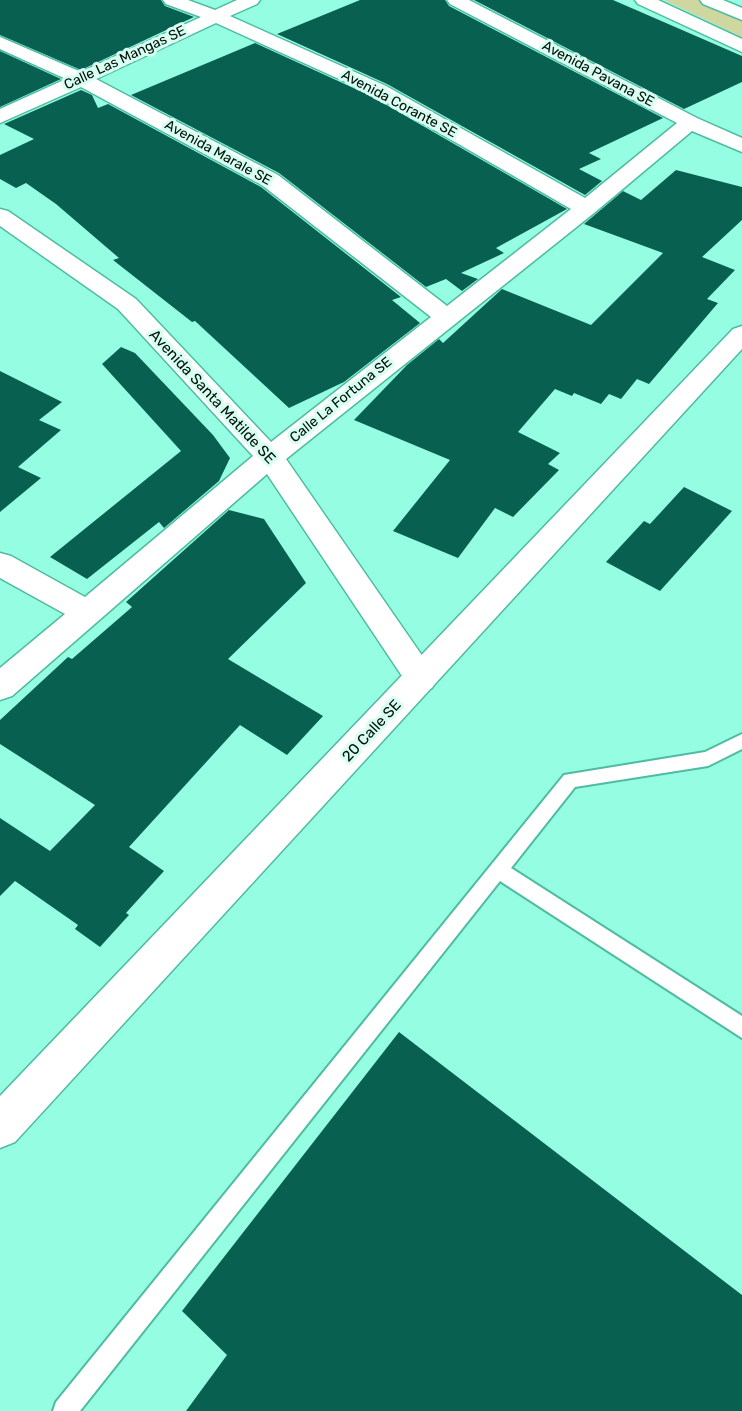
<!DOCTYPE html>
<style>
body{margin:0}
canvas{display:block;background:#95fee2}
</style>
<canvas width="742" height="1411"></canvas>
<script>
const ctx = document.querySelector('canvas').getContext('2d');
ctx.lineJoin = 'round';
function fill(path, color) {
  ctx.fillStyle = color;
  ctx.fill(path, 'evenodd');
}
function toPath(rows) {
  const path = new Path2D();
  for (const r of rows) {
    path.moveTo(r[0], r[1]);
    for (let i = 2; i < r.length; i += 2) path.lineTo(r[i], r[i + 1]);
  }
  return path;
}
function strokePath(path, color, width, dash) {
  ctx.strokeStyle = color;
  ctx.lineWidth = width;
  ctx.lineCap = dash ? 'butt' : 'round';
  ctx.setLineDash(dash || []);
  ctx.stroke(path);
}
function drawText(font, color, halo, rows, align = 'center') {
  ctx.font = font + ' Rubik,sans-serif';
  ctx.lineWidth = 6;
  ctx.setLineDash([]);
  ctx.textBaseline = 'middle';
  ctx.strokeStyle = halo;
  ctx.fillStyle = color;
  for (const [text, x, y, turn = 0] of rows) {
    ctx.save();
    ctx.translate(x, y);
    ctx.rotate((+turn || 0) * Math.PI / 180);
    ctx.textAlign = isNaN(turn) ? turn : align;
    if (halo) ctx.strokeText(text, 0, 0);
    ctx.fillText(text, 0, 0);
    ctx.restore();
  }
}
const green = toPath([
 [664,0,717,0,742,11,742,37]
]);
const building = toPath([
 [0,0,161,0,165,6,194,17,81,70,0,35],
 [360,0,445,0,449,6,663,118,589,153,601,159,579,169,602,181,585,195,387,84,277,34],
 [474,0,613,0,742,56,742,82,684,109],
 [255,43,371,96,567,209,496,248,504,253,461,273,478,279,462,291,446,279,426,287,279,173,131,95],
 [0,51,61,79,0,107],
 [81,90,92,95,98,108,108,104,261,187,401,297,392,300,420,323,344,382,289,408,195,321,192,322,113,260,119,258,56,204,26,183,16,188,0,179,0,155,34,139,4,124],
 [676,170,742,187,742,220,702,257,735,270,707,299,718,303,649,384,637,379,621,399,609,394,601,404,574,393,572,396,555,389,518,432,560,453,548,464,559,470,513,517,495,508,458,558,393,531,450,460,354,420,407,365,439,339,443,343,502,289,591,325,663,253,584,224,623,191,641,200],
 [121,347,135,353,213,435,230,458,219,481,164,528,159,522,87,579,50,557,181,451,102,364],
 [0,371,62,402,39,420,61,430,18,467,41,478,0,512],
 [684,487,732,511,660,591,606,562,644,521,650,524],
 [229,510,264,519,306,583,228,659,323,716,287,755,240,725,129,847,164,871,126,913,129,915,100,947,75,929,78,925,15,881,0,896,0,818,50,851,95,805,0,744,0,720,68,657,72,659,132,607,126,602],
 [399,1032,742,1295,742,1411,186,1411,227,1355,182,1311]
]);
const lane = toPath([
 [742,734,742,749,708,766,575,787,511,868,742,1016,742,1038,500,881,80,1411,53,1411,56,1402,564,775,705,752,742,734]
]);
const street = toPath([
 [163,0,188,0,215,10,237,0,260,0,257,4,230,16,386,86,585,198,677,123,450,4,447,0,469,0,697,118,742,138,742,152,692,131,594,213,286,459,432,670,437,679,432,688,421,692,410,688,267,474,12,696,0,700,0,668,65,614,0,578,0,553,11,556,85,597,253,456,118,309,0,226,0,209,8,211,136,299,271,442,431,317,262,185,81,87,0,123,0,109,66,79,0,49,0,37,81,72,201,17,166,4,163,0],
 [216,23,372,94,571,209,447,306,278,175,96,79,216,23]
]);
const secondary = toPath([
 [635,0,658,0,742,39,742,52,638,4,635,0],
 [700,0,723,0,742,8,742,20,703,4,700,0],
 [742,326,742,349,15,1142,0,1148,0,1096,733,329,742,326]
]);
const farStreetnames = [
 ["Calle Las Mangas SE",125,58,-25],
 ["Avenida Pavana SE",598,74,28],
 ["Avenida Corante SE",399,104,28],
 ["Avenida Marale SE",218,153,29],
 ["Calle La Fortuna SE",341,400,-39]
];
const streetNames = [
 ["Avenida Santa Matilde SE",212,397,47],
 ["20 Calle SE",372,731,-47]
];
fill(green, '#cfd7a1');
fill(building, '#086150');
strokePath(lane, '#4fbba1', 4);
strokePath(street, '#4fbba1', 3);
strokePath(secondary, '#4fbba1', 3);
fill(lane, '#fff');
fill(street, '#fff');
fill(secondary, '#fff');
drawText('14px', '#00100b', '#d8fef2', farStreetnames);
drawText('15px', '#00100b', '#d8fef2', streetNames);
</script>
